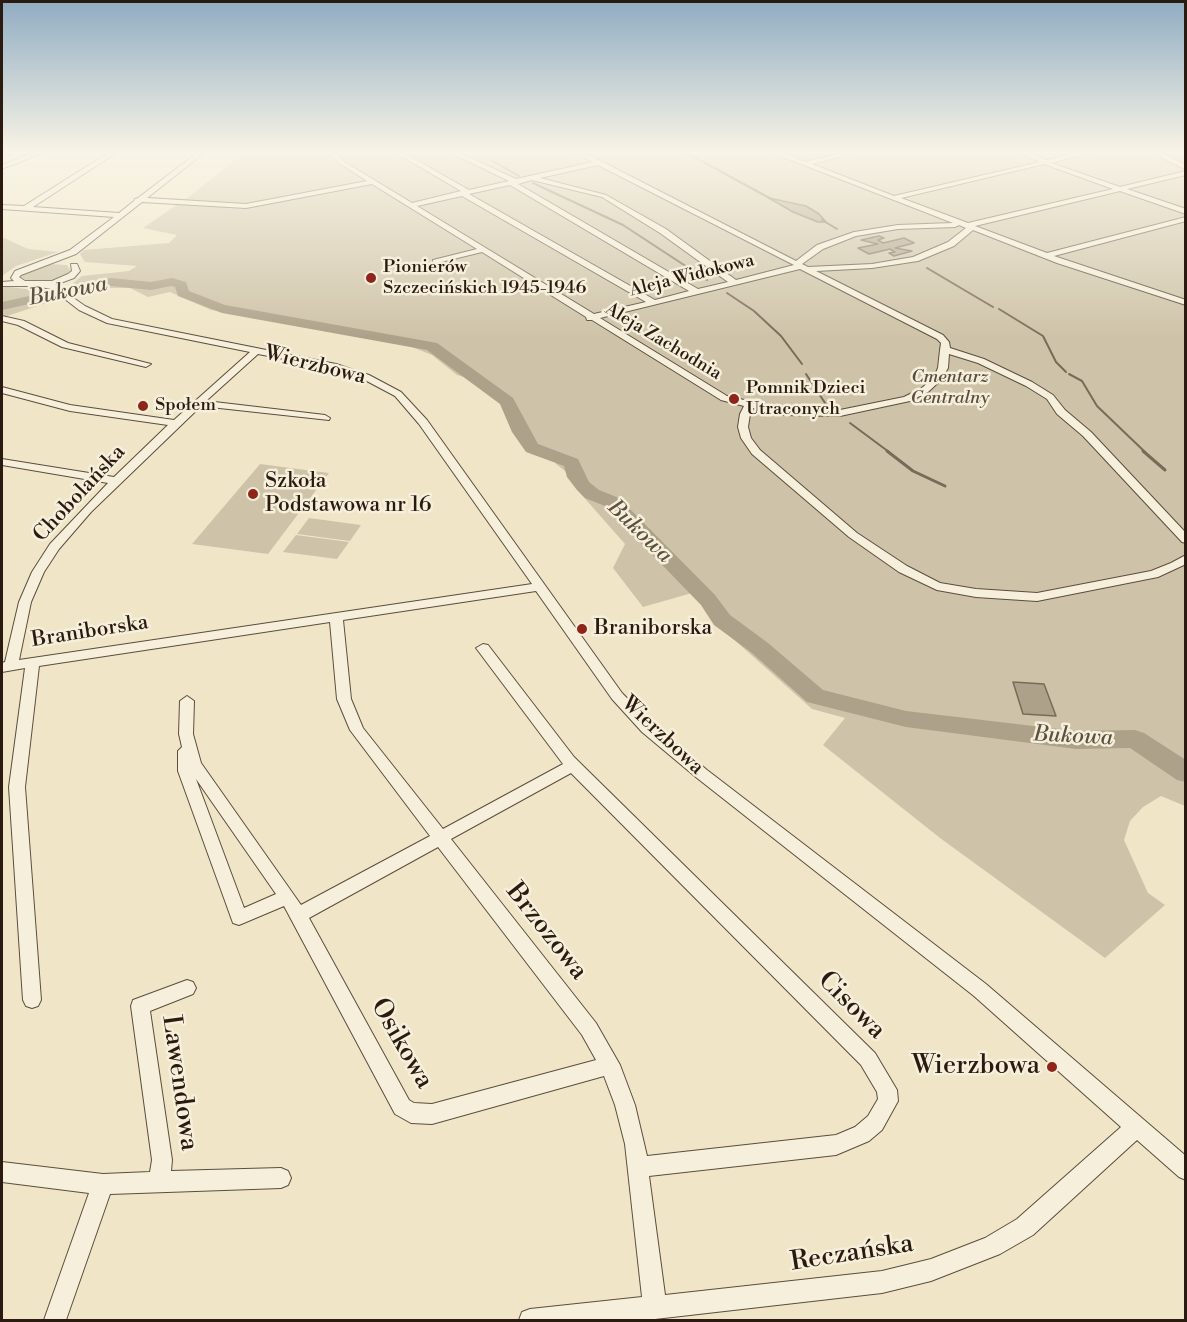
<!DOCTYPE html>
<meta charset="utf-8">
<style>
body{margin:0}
#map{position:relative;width:1187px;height:1322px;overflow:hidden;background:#f0e6c7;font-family:"Libre Bodoni",serif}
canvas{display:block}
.frame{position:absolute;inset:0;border:3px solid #2a1a10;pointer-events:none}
</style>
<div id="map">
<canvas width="1187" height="1322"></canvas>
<div class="frame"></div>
</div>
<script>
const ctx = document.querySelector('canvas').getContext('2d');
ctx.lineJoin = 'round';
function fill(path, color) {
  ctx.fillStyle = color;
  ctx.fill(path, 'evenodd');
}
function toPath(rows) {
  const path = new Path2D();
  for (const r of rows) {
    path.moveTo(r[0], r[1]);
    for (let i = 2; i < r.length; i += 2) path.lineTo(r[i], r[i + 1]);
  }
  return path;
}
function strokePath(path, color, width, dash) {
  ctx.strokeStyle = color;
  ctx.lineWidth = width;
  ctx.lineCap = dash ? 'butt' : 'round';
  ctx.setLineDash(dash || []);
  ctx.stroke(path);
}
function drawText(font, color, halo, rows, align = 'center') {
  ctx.font = font + ' "Libre Bodoni",serif';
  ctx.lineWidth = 5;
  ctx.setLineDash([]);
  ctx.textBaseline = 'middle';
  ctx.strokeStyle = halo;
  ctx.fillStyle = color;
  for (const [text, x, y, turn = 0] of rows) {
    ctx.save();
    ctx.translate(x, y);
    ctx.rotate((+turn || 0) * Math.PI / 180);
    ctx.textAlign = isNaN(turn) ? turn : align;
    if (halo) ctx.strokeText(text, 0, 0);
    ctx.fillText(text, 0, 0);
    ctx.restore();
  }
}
const green = toPath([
 [244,153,1185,153,1185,806,1161,796,1143,807,1130,821,1124,840,1148,893,1165,905,1105,958,940,838,823,745,845,718,812,709,713,621,704,604,692,593,643,607,613,568,625,544,580,493,569,474,556,464,552,455,534,447,521,432,507,401,484,383,457,375,432,355,402,343,211,310,170,292,148,297,130,288,99,288,78,294,72,288,73,283,82,276,129,271,137,266,85,262,80,254,84,250,169,243,177,235,143,228,178,204,144,201,150,197,186,199],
 [2,237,28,249,58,252,16,266,2,276],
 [47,264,67,265,71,271,58,279,46,282,28,281,21,277,22,273],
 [2,286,49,292,56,300,7,316,2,315],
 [260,464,329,473,268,554,192,544],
 [309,518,361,525,350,541,297,534],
 [296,535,349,542,337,559,283,552]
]);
const water = toPath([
 [769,198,806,206,819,214,826,222,818,222,793,212,769,198],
 [879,236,884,238,878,240,883,243,904,238,914,243,895,248,912,251,894,256,889,253,895,252,890,249,869,254,858,248,878,244,861,240,879,236],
 [1013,682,1044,684,1056,716,1023,714,1013,682]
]);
const streamFar1 = toPath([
 [687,153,773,200],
 [491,160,519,176],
 [533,183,623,225,707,280],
 [822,220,837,229],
 [927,268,993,307],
 [727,293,754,311,781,336,802,364],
 [999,309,1043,336,1056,362,1066,372],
 [806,374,827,406],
 [1069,374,1082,381,1097,406,1145,452],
 [850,423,889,452]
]);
const stream = toPath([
 [887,451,913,471,945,486],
 [1143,451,1165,470]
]);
const river = toPath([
 [111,278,151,282,172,278,186,282,189,291,225,305,437,343,513,398,538,444,578,459,589,482,599,490,619,498,715,595,730,615,768,643,823,690,906,711,1076,731,1135,730,1144,733,1186,760,1186,782,1177,780,1130,748,1076,749,906,727,807,702,752,653,714,625,701,605,605,506,585,498,577,490,567,477,564,466,526,452,512,432,500,404,427,350,222,313,178,296,175,287,171,286,151,290,111,286,2,310,2,302,111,278]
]);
const street = toPath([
 [32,153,42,153,2,169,2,165,32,153],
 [108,153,116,153,33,207,119,213,134,201,135,199,138,198,197,153,204,153,147,198,246,204,367,181,339,163,329,153,336,153,343,161,412,203,461,191,396,153,404,153,469,190,509,181,451,153,460,153,516,179,593,162,576,153,585,153,796,261,817,245,854,232,898,225,953,223,773,153,783,153,805,162,842,153,855,153,812,164,894,196,1040,162,1020,153,1030,153,1047,160,1075,153,1088,153,1051,163,1120,187,1186,171,1186,175,1127,189,1186,209,1186,214,1120,191,975,226,1047,253,1186,217,1186,221,1054,256,1186,300,1186,305,1057,263,973,230,954,246,918,261,872,268,816,271,943,335,949,342,950,348,984,359,1032,382,1053,395,1065,410,1091,432,1186,533,1186,543,1182,542,1083,436,1057,414,1047,399,1026,386,978,363,949,354,948,368,941,380,928,392,910,401,840,416,783,415,753,408,750,414,748,427,751,438,760,450,857,533,907,566,940,583,976,589,1037,593,1151,571,1171,563,1186,555,1186,564,1158,577,1037,601,976,597,937,590,899,572,849,537,752,454,741,438,738,427,740,414,744,406,721,400,592,320,587,320,586,317,482,252,433,264,433,260,477,249,372,184,246,208,142,202,76,254,21,275,19,277,25,281,52,281,68,274,72,271,71,264,77,264,80,271,74,278,55,285,85,306,112,319,336,364,369,375,401,392,427,420,622,693,652,724,707,770,986,984,1186,1156,1186,1180,1179,1177,1137,1140,1033,1235,1000,1254,931,1281,882,1293,655,1319,519,1320,522,1312,530,1309,642,1297,625,1144,615,1105,604,1076,432,1124,411,1123,395,1114,284,906,239,925,233,923,178,771,178,751,182,747,179,734,180,701,187,696,194,701,193,734,201,763,301,905,430,836,350,730,337,699,330,622,39,666,25,787,41,1000,38,1006,32,1008,26,1006,23,1000,9,787,25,668,2,672,2,663,5,662,19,602,32,572,50,544,108,483,2,465,2,459,114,477,168,425,70,411,2,393,2,387,70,405,174,420,250,352,107,323,79,310,52,289,34,286,2,286,2,282,14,281,11,278,15,271,70,250,114,217,2,209,2,205,24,206,108,153],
 [1044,164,1113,189,968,223,901,198,1044,164],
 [598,165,794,265,736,280,666,229,606,195,540,178,598,165],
 [532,180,602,197,660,233,728,282,698,289,518,184,532,180],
 [510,185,689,291,655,300,469,194,510,185],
 [462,196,646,302,594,314,417,206,462,196],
 [959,225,966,228,948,242,913,257,872,264,808,267,802,264,823,249,856,236,898,229,955,227,959,225],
 [800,269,937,339,941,343,940,350,938,368,934,377,922,388,904,397,840,410,783,409,727,396,600,318,800,269],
 [258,354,331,368,363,379,395,396,419,424,532,584,19,660,31,602,44,572,59,549,91,512,201,406,329,420,330,418,325,415,206,401,258,354],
 [536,591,612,699,642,732,697,778,974,996,1121,1127,1017,1219,985,1238,931,1259,882,1271,665,1295,649,1176,836,1155,869,1141,882,1130,898,1101,897,1090,875,1053,574,757,488,645,483,644,476,648,563,764,443,829,363,728,351,699,343,620,536,591],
 [571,773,861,1065,877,1092,878,1099,868,1116,855,1127,836,1135,647,1156,635,1105,620,1065,596,1023,451,839,571,773],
 [196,779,276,894,244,908,196,779],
 [438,847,582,1035,596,1060,432,1104,414,1103,409,1100,309,918,438,847],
 [1153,153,1162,153,1186,165,1186,170,1153,153],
 [2,316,24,321,68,343,151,364,146,367,62,347,18,325,2,321,2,316],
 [187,980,193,982,196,988,193,994,150,1011,172,1160,171,1171,281,1168,288,1171,291,1178,288,1185,281,1188,110,1194,66,1320,44,1320,89,1193,2,1182,2,1162,103,1174,150,1172,152,1160,131,1006,133,1000,187,980]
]);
const markers = [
 [371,278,6,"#8f2418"],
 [734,399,6,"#8f2418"],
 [143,406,6,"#8f2418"],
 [253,494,6,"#8f2418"],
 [582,629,6,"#8f2418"],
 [1052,1067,6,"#8f2418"]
];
const farPoinames = [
 ["Pionierów",383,268],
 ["Szczecińskich 1945-1946",383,289],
 ["Pomnik Dzieci",746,389],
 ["Utraconych",746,410],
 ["Społem",155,406]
];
const farStreetnames = [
 ["Aleja Widokowa",692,276,-14],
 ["Aleja Zachodnia",663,342,31]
];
const farParknames = [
 ["Cmentarz",950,378],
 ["Centralny",950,399]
];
const streetNames = [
 ["Wierzbowa",315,366,14],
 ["Chobolańska",80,494,-47],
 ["Braniborska",90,632,-9],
 ["Wierzbowa",662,736,43]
];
const poiNames = [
 ["Szkoła",265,482],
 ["Podstawowa nr 16",265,506],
 ["Braniborska",594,629]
];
const waterNames = [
 ["Bukowa",68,292,-11],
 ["Bukowa",639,532,44],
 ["Bukowa",1073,737,3]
];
const nearStreetnames = [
 ["Brzozowa",546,932,52],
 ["Cisowa",851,1006,45],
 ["Osikowa",401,1044,60],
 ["Lawendowa",179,1083,82],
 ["Reczańska",852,1254,-9]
];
const nearPoinames = [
 ["Wierzbowa",1040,1067]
];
fill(green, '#cec3a8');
fill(water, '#ada189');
strokePath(water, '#796b59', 1.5);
strokePath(streamFar1, '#796b59', 2);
strokePath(stream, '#796b59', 3);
fill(river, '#ada189');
strokePath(street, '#5c4d3e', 2);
fill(street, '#f5efdb');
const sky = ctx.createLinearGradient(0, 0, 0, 338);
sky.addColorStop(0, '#90acc2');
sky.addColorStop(0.45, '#f8f4e6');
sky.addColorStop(1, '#f8f4e600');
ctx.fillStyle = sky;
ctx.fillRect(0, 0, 1187, 338);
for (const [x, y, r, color] of markers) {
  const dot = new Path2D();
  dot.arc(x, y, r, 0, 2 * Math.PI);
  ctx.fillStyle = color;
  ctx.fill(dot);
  strokePath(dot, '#f5efdb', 2);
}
drawText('18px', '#2a1a10', '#f5efdb', farPoinames, 'left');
drawText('18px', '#2a1a10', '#f5efdb', farStreetnames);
drawText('italic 18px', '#5b4d3e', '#f5efdb', farParknames);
drawText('21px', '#2a1a10', '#f5efdb', streetNames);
drawText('21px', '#2a1a10', '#f5efdb', poiNames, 'left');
drawText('italic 22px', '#5e5040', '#f5efdb', waterNames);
drawText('26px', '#2a1a10', '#f5efdb', nearStreetnames);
drawText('26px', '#2a1a10', '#f5efdb', nearPoinames, 'right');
</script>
